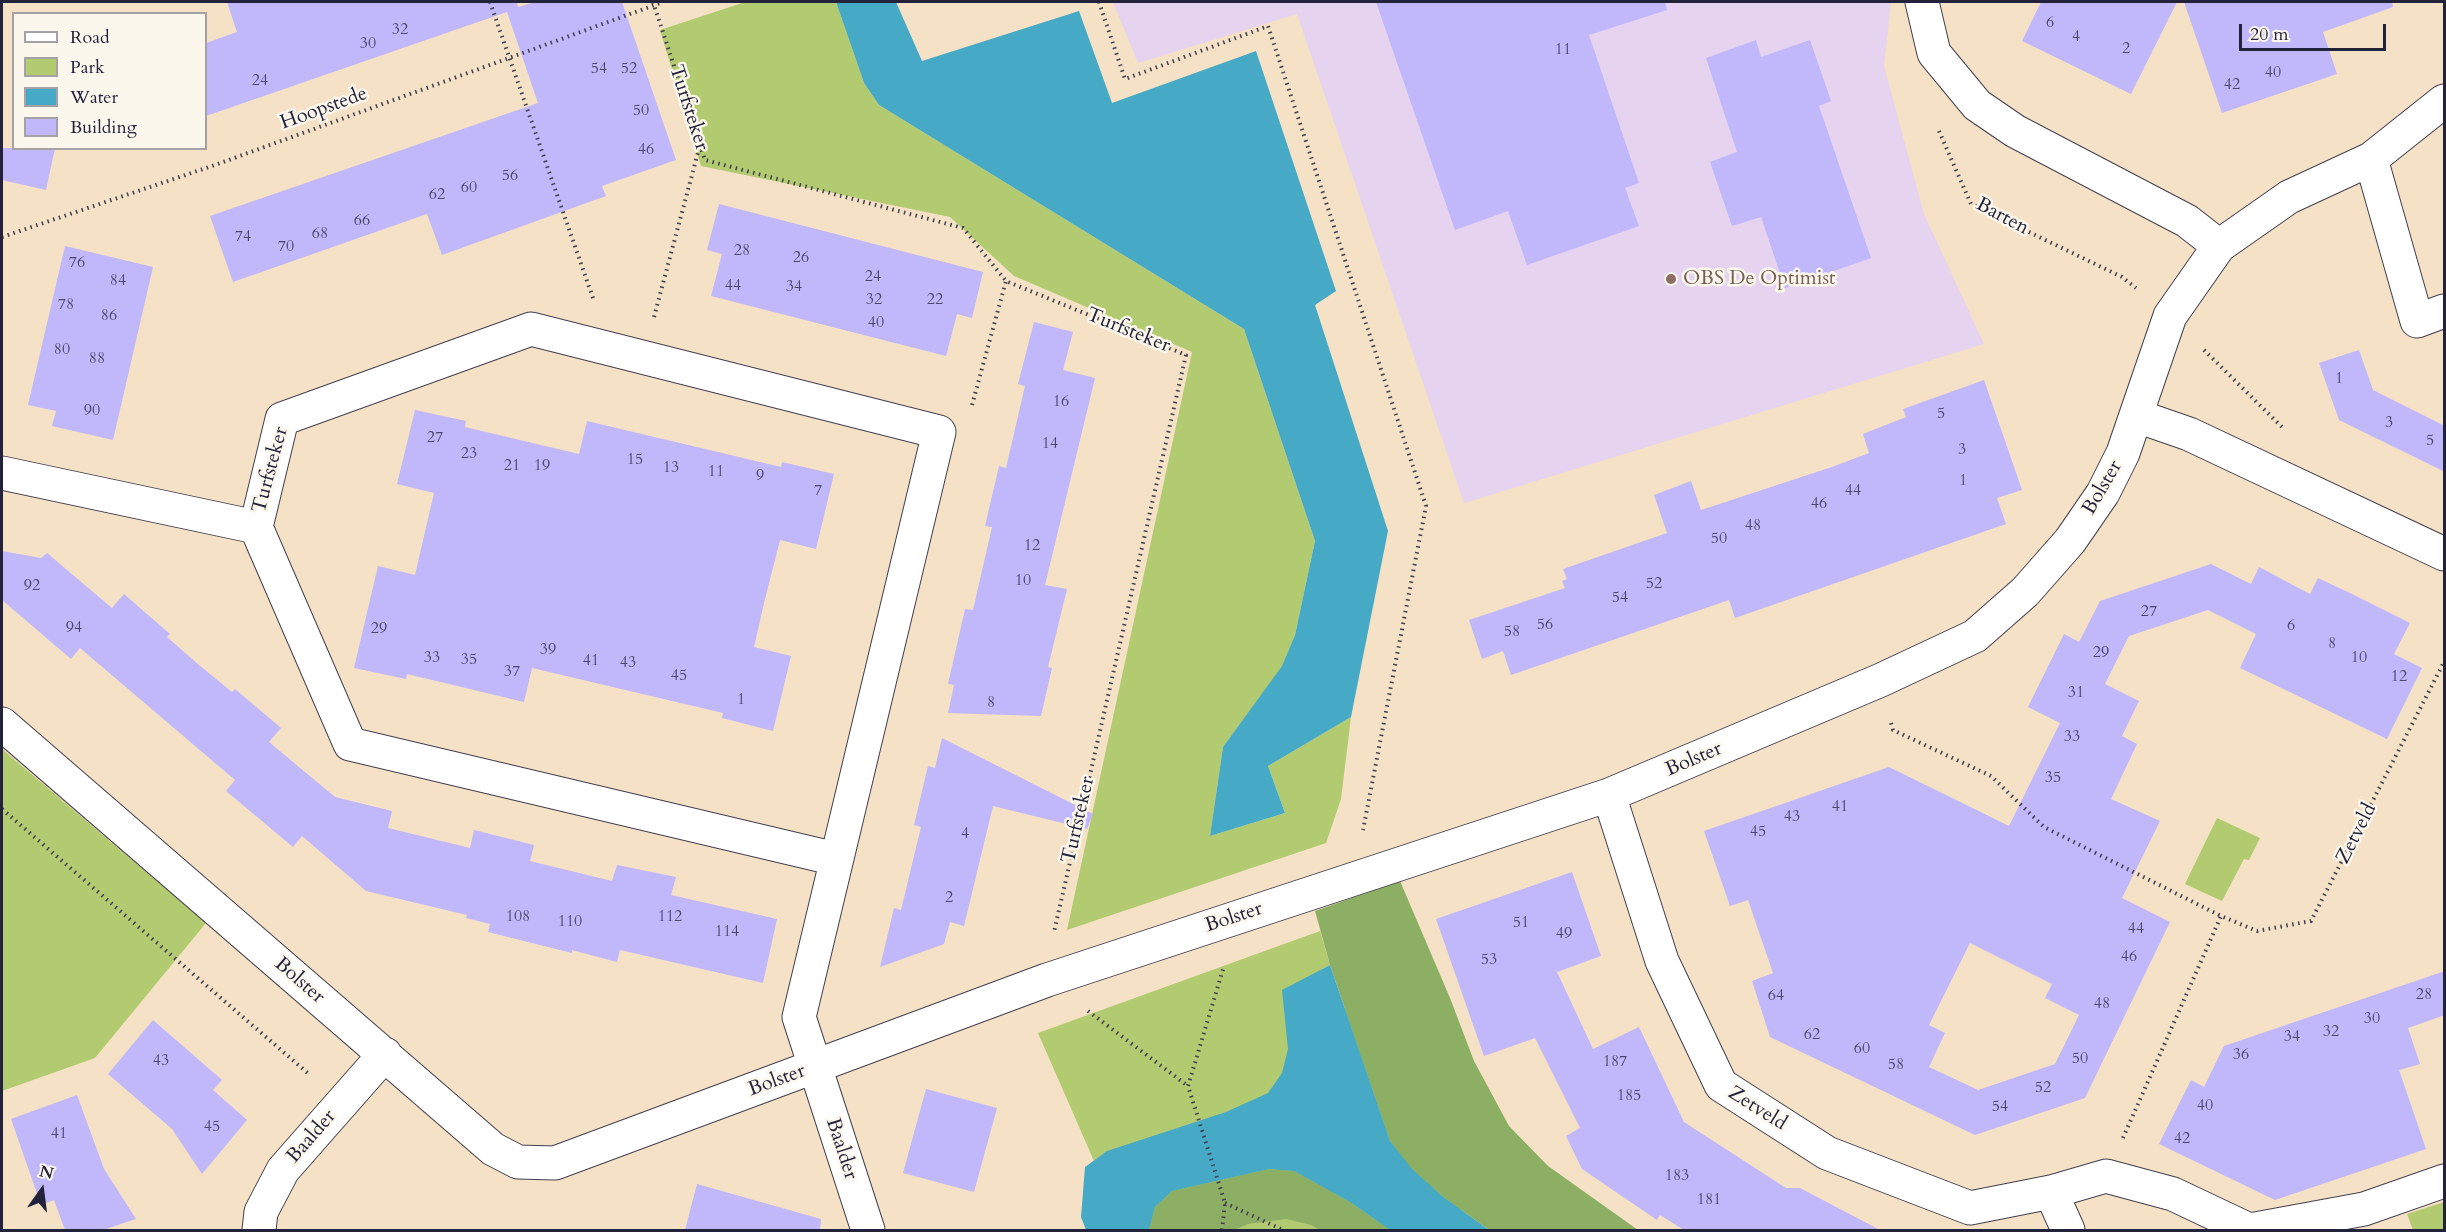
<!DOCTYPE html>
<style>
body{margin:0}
#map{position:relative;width:2446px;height:1232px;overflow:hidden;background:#f5e1c5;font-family:Cardo,serif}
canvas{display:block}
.frame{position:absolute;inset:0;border:3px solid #22223b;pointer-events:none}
.legend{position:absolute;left:12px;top:12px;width:195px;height:138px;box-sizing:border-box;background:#fbf7ec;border:2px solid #a4a2a5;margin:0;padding:8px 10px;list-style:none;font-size:18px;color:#22223b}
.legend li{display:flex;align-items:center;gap:12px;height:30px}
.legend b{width:30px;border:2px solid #a4a2a5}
.north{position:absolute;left:12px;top:1160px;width:60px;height:60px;-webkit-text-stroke:4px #fbf7ec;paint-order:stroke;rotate:14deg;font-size:16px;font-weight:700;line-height:24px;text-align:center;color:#22223b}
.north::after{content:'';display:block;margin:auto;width:21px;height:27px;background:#22223b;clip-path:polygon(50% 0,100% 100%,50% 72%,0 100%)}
.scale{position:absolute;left:2239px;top:24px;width:147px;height:27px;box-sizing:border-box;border:3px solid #22223b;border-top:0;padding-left:8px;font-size:18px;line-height:21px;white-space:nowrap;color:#22223b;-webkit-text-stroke:4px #fbf7ec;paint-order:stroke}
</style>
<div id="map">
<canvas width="2446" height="1232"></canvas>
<div class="frame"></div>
<ul class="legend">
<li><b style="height:8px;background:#fff"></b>Road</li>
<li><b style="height:16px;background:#b2cb71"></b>Park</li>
<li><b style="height:16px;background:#46a9c6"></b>Water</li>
<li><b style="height:16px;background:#c1b7fb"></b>Building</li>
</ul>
<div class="north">N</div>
<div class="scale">20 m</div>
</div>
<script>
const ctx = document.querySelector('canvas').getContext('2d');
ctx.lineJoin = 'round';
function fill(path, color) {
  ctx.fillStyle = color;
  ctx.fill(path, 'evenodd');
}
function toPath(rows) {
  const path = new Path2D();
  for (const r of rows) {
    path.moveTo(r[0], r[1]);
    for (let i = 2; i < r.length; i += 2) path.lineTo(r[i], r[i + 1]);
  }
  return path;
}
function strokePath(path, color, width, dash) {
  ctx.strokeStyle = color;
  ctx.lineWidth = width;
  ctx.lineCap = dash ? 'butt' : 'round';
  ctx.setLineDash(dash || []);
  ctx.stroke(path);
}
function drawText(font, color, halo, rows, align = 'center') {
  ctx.font = font + ' Cardo,serif';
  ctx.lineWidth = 5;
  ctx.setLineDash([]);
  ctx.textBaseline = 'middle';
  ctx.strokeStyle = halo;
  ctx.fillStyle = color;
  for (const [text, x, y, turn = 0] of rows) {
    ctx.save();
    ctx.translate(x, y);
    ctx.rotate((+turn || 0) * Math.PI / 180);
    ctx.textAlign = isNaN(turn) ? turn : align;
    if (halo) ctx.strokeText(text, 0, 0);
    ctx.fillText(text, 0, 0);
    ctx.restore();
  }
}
const built = toPath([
 [1113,2,1891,2,1884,66,1924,214,1984,344,1464,503,1297,14,1138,63]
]);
const green = toPath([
 [745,2,836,2,864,83,879,105,1244,329,1315,541,1295,635,1282,667,1223,747,1210,836,1285,813,1268,766,1351,717,1341,799,1326,843,1067,930,1192,352,1014,276,950,217,701,166,660,30],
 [2,749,206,923,95,1058,2,1091],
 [2217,818,2260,838,2249,860,2244,859,2222,901,2185,884],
 [1320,931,1330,965,1322,969,1473,1230,1127,1230,1100,1158,1094,1161,1038,1033],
 [2444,1202,2444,1230,2413,1230,2407,1214]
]);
const forest = toPath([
 [1400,881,1450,998,1474,1061,1509,1126,1548,1166,1638,1230,1489,1230,1442,1196,1411,1169,1390,1141,1330,965,1315,911],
 [1269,1169,1294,1171,1350,1202,1390,1230,1320,1230,1311,1225,1286,1219,1248,1224,1234,1230,1149,1230,1155,1207,1172,1191]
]);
const water = toPath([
 [836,2,896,2,922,61,1079,11,1112,103,1256,51,1336,291,1315,305,1388,531,1351,717,1268,766,1285,813,1210,836,1223,747,1282,666,1295,635,1315,541,1244,329,879,105,864,83],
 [1330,965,1390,1141,1412,1169,1442,1196,1489,1230,1390,1230,1350,1202,1294,1171,1269,1169,1172,1191,1155,1207,1149,1230,1086,1230,1081,1217,1085,1167,1107,1151,1226,1112,1268,1093,1282,1073,1288,1049,1282,990]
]);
const building = toPath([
 [227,2,517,2,518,7,535,2,622,2,676,160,602,186,606,196,442,255,427,214,233,282,210,216,538,103,507,12,206,116,206,43,237,32],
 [1376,2,1665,2,1667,10,1589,35,1639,183,1625,188,1639,226,1527,265,1508,211,1455,230],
 [2041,2,2177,2,2131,94,2022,41],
 [2184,2,2392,2,2393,7,2323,32,2337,74,2222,113],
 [1756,40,1761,57,1810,40,1831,101,1819,106,1871,258,1785,288,1761,217,1732,226,1710,162,1737,152,1706,58],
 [2,148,55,148,46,190,2,180],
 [719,204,983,272,972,318,957,314,946,356,711,296,722,254,707,250],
 [65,246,153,267,113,440,52,426,56,411,28,405],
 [1034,322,1073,332,1063,370,1095,378,1045,585,1067,589,1048,667,1052,668,1041,716,948,713,954,685,948,684,965,609,973,610,992,527,985,526,999,466,1006,468,1025,386,1018,384],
 [2359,350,2373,390,2445,426,2445,472,2339,420,2319,363],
 [1984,380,2022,490,1997,498,2006,524,1735,618,1729,600,1511,675,1503,651,1482,659,1469,620,1565,588,1562,581,1567,579,1563,569,1667,533,1654,495,1691,481,1701,510,1832,467,1869,453,1863,434,1906,417,1903,409],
 [415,410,466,421,465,427,579,454,587,421,781,467,782,462,834,474,816,549,780,540,764,603,754,647,791,656,773,731,722,718,723,713,532,668,524,702,407,674,406,679,354,668,378,566,415,575,434,493,397,484],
 [2,551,41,558,47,553,112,608,124,594,170,634,167,637,199,665,232,692,235,689,281,728,269,742,335,797,392,811,388,828,470,848,474,830,534,845,530,861,612,881,617,865,676,877,671,895,777,919,763,983,620,950,617,962,572,950,572,953,488,932,490,924,466,918,467,915,366,891,302,836,293,847,226,791,235,780,80,648,71,659,2,600],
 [2211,564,2251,584,2259,567,2310,594,2318,578,2350,593,2410,623,2394,654,2422,668,2387,739,2240,668,2256,634,2208,610,2129,636,2105,684,2139,701,2122,736,2137,744,2111,799,2160,821,2122,898,2170,922,2085,1098,1975,1135,1770,1037,1752,981,1773,973,1748,900,1730,906,1704,831,1889,767,2009,826,2060,723,2028,707,2064,634,2079,642,2100,601],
 [1970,943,2052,984,2045,998,2079,1015,2055,1064,1978,1090,1929,1067,1945,1033,1929,1025],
 [942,738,1093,814,1087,829,993,806,964,926,950,922,944,944,880,967,894,908,901,910,921,827,914,825,928,766,935,768],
 [1572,872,1601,956,1557,972,1593,1049,1639,1027,1684,1122,1786,1188,1800,1188,1880,1230,1684,1230,1660,1215,1657,1220,1582,1169,1566,1136,1580,1128,1535,1038,1484,1056,1436,919],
 [2445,971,2445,1015,2408,1028,2420,1064,2399,1070,2426,1149,2275,1200,2159,1144,2191,1080,2204,1087,2224,1046],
 [153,1020,222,1080,213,1090,247,1120,202,1174,172,1129,108,1074],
 [926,1089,997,1108,974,1192,903,1173],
 [77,1095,104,1169,136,1219,103,1230,65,1230,54,1200,41,1205,11,1119],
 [697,1184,821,1219,820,1230,685,1230]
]);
const path = toPath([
 [490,2,594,301],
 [653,2,705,160,963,228,1006,281,1186,355,1054,932],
 [1099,2,1125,79,1268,26,1426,506,1363,830],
 [1939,131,1971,204,2122,277,2136,288],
 [2,237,215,165,663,2],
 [654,317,700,145],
 [2204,350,2284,429],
 [972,405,1006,281],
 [1891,723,1893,730,1991,776,2044,827,2221,916,2257,931,2311,921,2444,662],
 [2,809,310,1075],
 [1088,1011,1188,1086],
 [2123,1138,2221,916],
 [1225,1203,1283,1230],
 [1222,1230,1225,1203,1188,1086,1224,966]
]);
const minor = toPath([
 [1922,2,1934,53,1977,105,2015,131,2187,221,2219,246],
 [2371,159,2417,321,2444,311],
 [2137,416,2189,434,2444,554],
 [2,473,256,527,350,744,836,859],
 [256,527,282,419,531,329,939,432,799,1017,868,1230],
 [2,724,493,1149,518,1162,555,1163,1047,980,1609,795,1881,680,1975,636,2025,592,2070,541,2103,493,2123,453,2170,316,2219,246,2289,197,2371,159,2444,101],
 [1609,795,1662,961,1721,1085,1827,1153,1970,1208,2051,1192,2106,1176,2173,1194,2249,1230],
 [2051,1192,2068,1230],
 [259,1230,261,1212,283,1170,385,1054],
 [2250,1230,2364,1209,2444,1181]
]);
const markers = [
 [1671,279,6,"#8d6e63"]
];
const numberNames = [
 ["6",2050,23],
 ["32",400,30],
 ["4",2076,37],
 ["30",368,44],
 ["2",2126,49],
 ["11",1563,50],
 ["54",599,69],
 ["52",629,69],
 ["40",2273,73],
 ["24",260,81],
 ["42",2232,85],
 ["50",641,111],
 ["46",646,150],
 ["56",510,176],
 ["60",469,188],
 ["62",437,195],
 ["66",362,221],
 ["68",320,234],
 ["74",243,237],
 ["70",286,247],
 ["28",742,251],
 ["26",801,258],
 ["76",77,263],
 ["24",873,277],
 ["84",118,281],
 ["44",733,286],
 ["34",794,287],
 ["32",874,300],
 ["22",935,300],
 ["78",66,305],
 ["86",109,316],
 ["40",876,323],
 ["80",62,350],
 ["88",97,359],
 ["1",2339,379],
 ["16",1061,402],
 ["90",92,411],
 ["5",1941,414],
 ["3",2389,423],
 ["27",435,438],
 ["5",2430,441],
 ["14",1050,444],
 ["3",1962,450],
 ["23",469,454],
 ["15",635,460],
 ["21",512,466],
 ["19",542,466],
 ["13",671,468],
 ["11",716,472],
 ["9",760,476],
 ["1",1963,481],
 ["7",818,491],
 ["44",1853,491],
 ["46",1819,504],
 ["48",1753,526],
 ["50",1719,539],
 ["12",1032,546],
 ["10",1023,581],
 ["52",1654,584],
 ["92",32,586],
 ["54",1620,598],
 ["27",2149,612],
 ["56",1545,625],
 ["6",2291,626],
 ["94",74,628],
 ["29",379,629],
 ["58",1512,632],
 ["8",2332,644],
 ["39",548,650],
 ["29",2101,653],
 ["33",432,658],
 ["10",2359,658],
 ["35",469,660],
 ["41",591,661],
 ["43",628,663],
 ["37",512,672],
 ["45",679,676],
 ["12",2399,677],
 ["31",2076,693],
 ["1",741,700],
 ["8",991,703],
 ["33",2072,737],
 ["35",2053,778],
 ["41",1840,807],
 ["43",1792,817],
 ["45",1758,832],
 ["4",965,834],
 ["2",949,898],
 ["108",518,917],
 ["112",670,917],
 ["110",570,922],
 ["51",1521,923],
 ["44",2136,929],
 ["114",727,932],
 ["49",1564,934],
 ["46",2129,957],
 ["53",1489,960],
 ["28",2424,995],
 ["64",1776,996],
 ["48",2102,1004],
 ["30",2372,1019],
 ["32",2331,1032],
 ["62",1812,1035],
 ["34",2292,1037],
 ["60",1862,1049],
 ["36",2241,1055],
 ["50",2080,1059],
 ["43",161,1061],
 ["187",1615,1062],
 ["58",1896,1065],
 ["52",2043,1088],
 ["185",1629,1096],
 ["40",2205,1106],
 ["54",2000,1107],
 ["45",212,1127],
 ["41",59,1134],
 ["42",2182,1139],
 ["183",1677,1176],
 ["181",1709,1200]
];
const streetNames = [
 ["Turfsteker",688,108,72],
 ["Hoopstede",324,109,-20],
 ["Barten",2002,217,28],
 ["Turfsteker",1128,331,22],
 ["Turfsteker",271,470,-75],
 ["Bolster",2103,488,-60],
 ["Bolster",1694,760,-23],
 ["Turfsteker",1079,820,-77],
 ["Zetveld",2357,834,-63],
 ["Bolster",1234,918,-18],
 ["Bolster",299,981,41],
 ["Bolster",777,1081,-20],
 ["Zetveld",1757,1109,32],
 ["Baalder",312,1137,-49],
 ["Baalder",841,1149,72]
];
const educationNames = [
 ["OBS De Optimist",1683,279]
];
fill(built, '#e5d3f0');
fill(green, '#b2cb71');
fill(forest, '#8daf63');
fill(water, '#46a9c6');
fill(building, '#c1b7fb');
strokePath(minor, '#423f50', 35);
strokePath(path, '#423f50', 4, [1.5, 4.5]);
strokePath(minor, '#fff', 33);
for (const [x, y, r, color] of markers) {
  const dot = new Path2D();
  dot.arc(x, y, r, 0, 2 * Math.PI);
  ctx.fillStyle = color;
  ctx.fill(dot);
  strokePath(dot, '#fbf7ec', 2);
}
drawText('16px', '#4a476b', null, numberNames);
drawText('20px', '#22223b', '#fbf7ec', streetNames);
drawText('20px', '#785e54', '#fbf7ec', educationNames, 'left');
</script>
